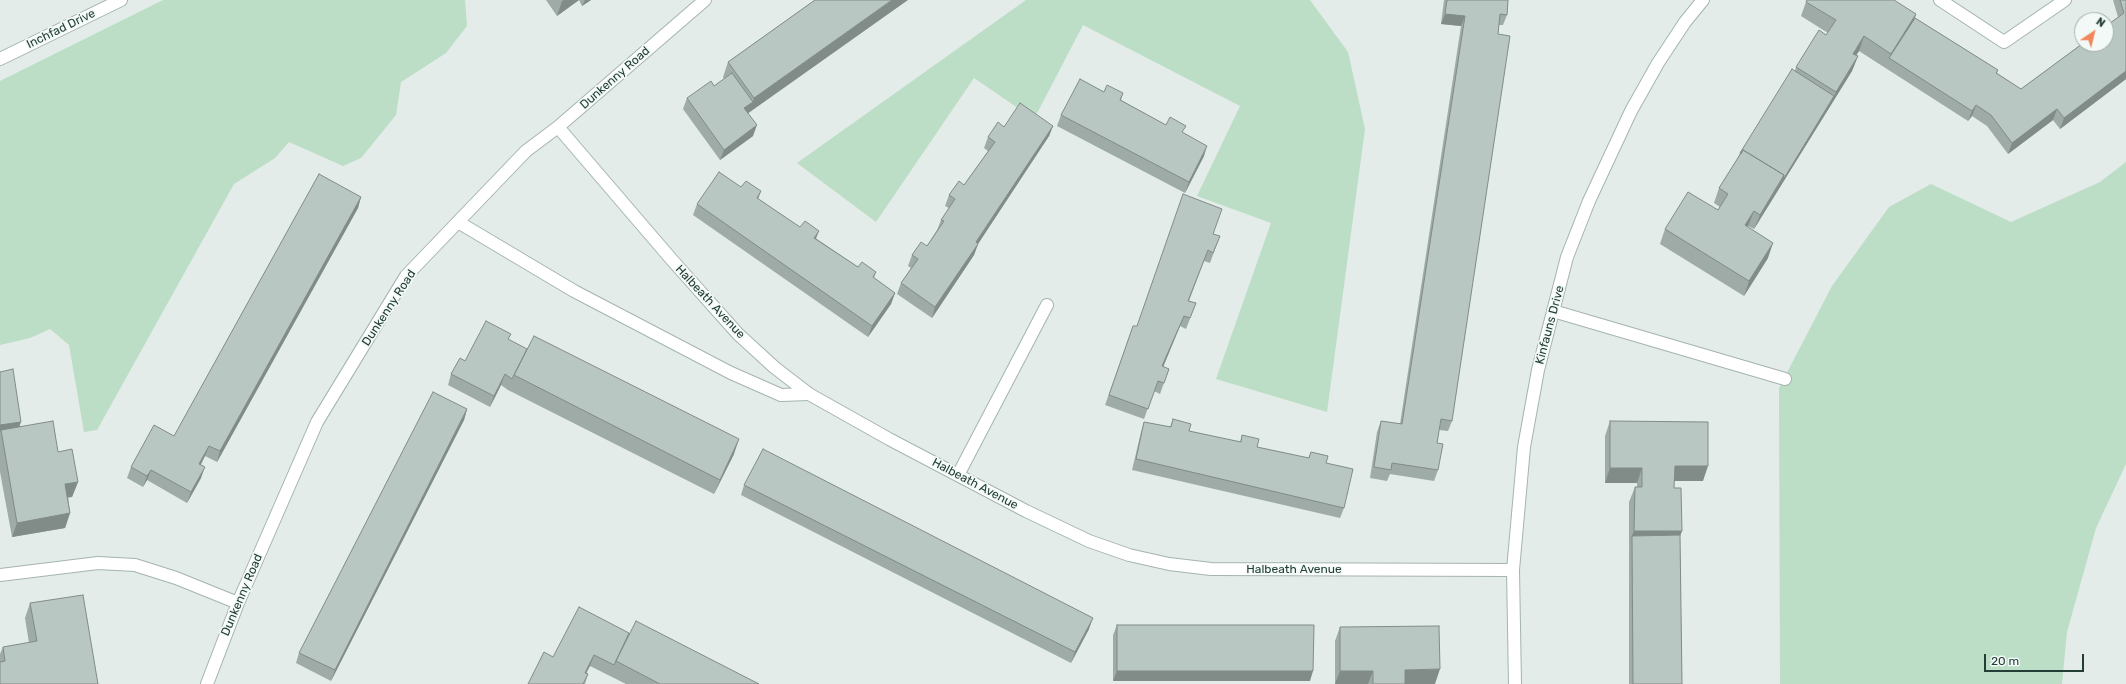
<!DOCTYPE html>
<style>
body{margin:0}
#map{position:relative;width:2126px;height:684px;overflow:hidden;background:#e3ece8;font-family:Rubik,sans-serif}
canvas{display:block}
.north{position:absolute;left:2074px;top:12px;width:40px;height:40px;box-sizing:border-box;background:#f3f9f6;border:1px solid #9faeaa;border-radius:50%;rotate:35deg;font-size:11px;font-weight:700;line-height:16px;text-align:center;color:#223e37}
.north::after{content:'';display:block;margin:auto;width:14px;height:18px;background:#f0875d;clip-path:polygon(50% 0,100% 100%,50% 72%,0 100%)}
.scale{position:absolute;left:1984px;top:654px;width:100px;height:18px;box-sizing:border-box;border:2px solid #223e37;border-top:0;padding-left:5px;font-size:12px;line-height:14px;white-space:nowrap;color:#223e37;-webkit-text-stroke:3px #f3f9f6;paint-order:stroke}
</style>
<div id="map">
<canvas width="2126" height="684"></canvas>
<div class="north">N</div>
<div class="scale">20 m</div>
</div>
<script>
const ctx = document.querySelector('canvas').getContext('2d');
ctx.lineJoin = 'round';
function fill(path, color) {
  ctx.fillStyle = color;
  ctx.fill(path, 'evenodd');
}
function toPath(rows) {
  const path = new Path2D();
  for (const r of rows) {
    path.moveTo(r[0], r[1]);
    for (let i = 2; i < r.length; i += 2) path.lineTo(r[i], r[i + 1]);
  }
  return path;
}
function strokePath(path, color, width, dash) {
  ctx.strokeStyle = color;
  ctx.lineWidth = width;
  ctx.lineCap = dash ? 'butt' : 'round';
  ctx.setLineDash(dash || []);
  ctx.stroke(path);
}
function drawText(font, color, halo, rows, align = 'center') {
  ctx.font = font + ' Rubik,sans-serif';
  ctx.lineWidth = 3.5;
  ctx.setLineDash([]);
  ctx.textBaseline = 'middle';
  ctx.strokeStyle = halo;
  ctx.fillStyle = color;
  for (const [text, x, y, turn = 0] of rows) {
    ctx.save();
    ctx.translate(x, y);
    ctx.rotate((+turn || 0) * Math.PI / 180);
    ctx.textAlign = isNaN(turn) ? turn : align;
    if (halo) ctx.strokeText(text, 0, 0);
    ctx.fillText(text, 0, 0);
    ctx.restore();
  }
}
const green = toPath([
 [163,0,465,0,467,26,446,53,401,82,396,115,361,158,343,166,289,142,275,158,234,184,97,430,84,432,69,345,50,329,30,338,0,345,0,81],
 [1026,0,1310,0,1348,52,1365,129,1327,412,1216,379,1271,223,1197,196,1240,106,1083,25,1034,119,974,78,876,222,797,163],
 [2126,162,2126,464,2096,528,2067,632,2062,684,1780,684,1779,388,1832,286,1889,207,1931,184,2011,222,2100,182]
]);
const service = toPath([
 [1940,0,2004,42,2065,0],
 [458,222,574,291,731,373,781,395,809,394],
 [1553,311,1785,379]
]);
const minor = toPath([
 [0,59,121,0],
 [558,127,672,260,738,334,774,367,809,394,889,439,1026,511,1089,541,1129,555,1169,564,1211,569,1513,570],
 [958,475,1047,305],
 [0,575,98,563,135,565,176,578,238,603],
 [207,684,238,603,317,422,406,276,526,151,558,127,705,0]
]);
const tertiary = toPath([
 [1515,684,1513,570,1524,447,1538,370,1567,257,1589,201,1631,111,1658,63,1685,22,1703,0]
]);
const wall = toPath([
 [546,0,591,0,582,6,579,0,557,16],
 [815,0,748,113,753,136,720,160,683,109,687,98,714,86,724,79,723,77,728,62],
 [1444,0,1508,0,1507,15,1503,25,1499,25,1452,421,1448,431,1439,430,1437,443,1438,470,1434,481,1390,474,1387,481,1370,478,1377,432,1381,421,1400,424,1461,26,1441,24],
 [2113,0,2126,0,2126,79,2060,129,2053,120,2008,154,1987,126,1972,116,1968,121,1859,51,1856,55,1858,56,1852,71,1754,229,1748,226,1748,227,1768,258,1744,296,1660,244,1665,229,1718,210,1720,207,1714,203,1719,188,1737,159,1740,153,1795,71,1796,67,1828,33,1801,16,1806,2,1916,14,1915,18,1998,70,1997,73,2021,89,2118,17],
 [1104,92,1123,93,1121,100,1166,125,1183,133,1204,156,1185,193,1057,126,1061,115],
 [1053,126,1049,136,978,244,974,255,932,318,897,294,901,283,911,268,908,266,912,255,927,246,937,230,941,220,949,208,945,206,949,195,964,185,988,151,984,148,988,137,1004,127],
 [741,187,858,267,876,272,874,278,895,293,891,304,868,337,693,215,697,204],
 [361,197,358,208,217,462,205,456,201,465,201,478,187,503,147,480,143,487,127,478,131,467,174,436],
 [1220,236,1210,263,1204,261,1189,301,1196,303,1186,329,1180,326,1163,367,1169,369,1160,394,1154,391,1144,419,1105,405,1133,326,1137,326],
 [509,340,734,454,714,494,508,390,501,385,490,407,448,385,451,374,465,361],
 [0,372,20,427,58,452,78,482,72,497,68,497,70,513,65,528,12,537,0,472],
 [467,409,464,420,331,681,296,663,299,653],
 [1173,419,1189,431,1240,442,1242,435,1257,447,1308,458,1311,452,1326,463,1344,508,1340,518,1132,470,1141,432,1144,422,1170,427],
 [1610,421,1703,481,1674,481,1674,488,1682,531,1680,535,1682,684,1629,684,1629,502,1635,487,1637,487,1637,483,1605,483,1605,436],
 [744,485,1089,629,1071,663,741,495],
 [30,603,98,684,0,684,0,654,3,647,29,643,25,618],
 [1117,625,1310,681,1113,681,1113,635],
 [1340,627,1435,684,1335,684,1335,641],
 [629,633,759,684,626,684,590,666,586,673,588,674,585,684,528,684,553,657]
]);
const shadedWall = toPath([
 [564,0,579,0,557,16,562,1],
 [585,0,591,0,582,6],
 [892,0,908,0,740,119,744,108,753,102,754,98],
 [1445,14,1465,16,1461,26,1441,24],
 [1916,14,1911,28,1889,58,1891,54],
 [1864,36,1859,51,1848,68,1853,54],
 [1858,56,1852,71,1754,229,1760,215,1834,96,1836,92],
 [2126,71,2126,79,2060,129,2064,118],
 [1976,105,1972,116,1968,121,1972,111],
 [2057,109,2053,120,2008,154,2012,143],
 [757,125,753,136,720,160,724,150],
 [1053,126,1049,136,972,253,976,242],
 [1207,146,1204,156,1185,193,1189,182],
 [761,191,757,202,757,198],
 [361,197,358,208,217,462,220,451],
 [1754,211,1748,226,1740,240,1745,225],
 [819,231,815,241,814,238],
 [1773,243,1768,258,1744,296,1749,281],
 [978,244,974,255,932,318,935,307],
 [895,293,891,304,868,337,872,326],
 [1184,316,1180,326,1159,377,1162,366],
 [505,374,501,385,490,407,494,396],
 [467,409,464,420,331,681,335,670],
 [21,422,15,439,1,430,0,432,0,425],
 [739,439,734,454,714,494,720,480],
 [209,446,205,456,195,474,199,464],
 [1675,466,1708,466,1703,481,1669,481],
 [205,467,201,478,187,503,191,492],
 [1610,468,1642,468,1637,483,1605,483],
 [151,470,147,480,143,487,147,476],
 [78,482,72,497,60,499,65,484],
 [70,513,65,528,12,537,17,523],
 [1634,531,1682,531,1676,546,1632,536],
 [1093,618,1089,629,1071,663,1075,652],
 [594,655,590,666,581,683,585,673],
 [1440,669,1435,684,1400,684,1405,670],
 [1117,671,1313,671,1310,681,1113,681],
 [1340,671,1373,671,1368,684,1335,684]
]);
const building = toPath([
 [815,0,892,0,754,98,728,62,815,0],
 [1447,0,1508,0,1507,15,1500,14,1498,34,1510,36,1452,421,1441,419,1437,443,1443,444,1438,470,1392,463,1391,470,1374,467,1381,421,1402,424,1465,16,1445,14,1447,0],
 [1807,0,1894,0,1916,14,1891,54,1864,36,1853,54,1858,56,1836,92,1796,67,1819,30,1826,35,1836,20,1806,2,1807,0],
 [2120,0,2126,0,2126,71,2064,118,2057,109,2012,143,1991,115,1976,105,1972,111,1889,58,1915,18,1998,70,1996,73,2021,89,2082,44,2106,44,2106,26,2124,13,2120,0],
 [1792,69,1834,96,1783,180,1784,175,1743,150,1741,154,1740,153,1792,69],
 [732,73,753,102,744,108,757,125,724,150,687,98,711,81,714,86,732,73],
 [1080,79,1104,92,1107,85,1123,93,1120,100,1166,125,1170,117,1186,126,1182,132,1207,146,1189,182,1061,115,1080,79],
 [1020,103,1053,126,976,242,978,244,935,307,901,283,918,259,912,255,921,242,927,246,944,221,941,220,955,199,949,195,959,181,964,185,995,142,988,137,998,122,1004,127,1020,103],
 [1743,150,1784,175,1760,215,1754,211,1745,225,1773,243,1749,281,1665,229,1688,192,1718,210,1728,194,1719,188,1743,150],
 [719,172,741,187,746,181,761,191,757,198,800,227,805,221,819,231,814,238,858,267,862,262,876,272,873,277,895,293,872,326,697,204,719,172],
 [319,174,361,197,220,451,209,446,199,464,205,467,191,492,151,470,147,476,131,467,154,425,174,436,319,174],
 [1183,194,1222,209,1213,234,1220,236,1213,253,1208,250,1188,301,1196,303,1190,318,1184,316,1162,366,1169,369,1164,383,1158,381,1148,409,1109,395,1133,326,1137,326,1183,194],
 [486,321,511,334,508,339,527,349,512,379,505,374,494,396,451,374,460,358,465,361,486,321],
 [534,336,739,439,720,480,514,375,534,336],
 [13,369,21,422,0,425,0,372,13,369],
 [433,392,467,409,335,670,299,653,433,392],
 [1173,419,1191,424,1189,431,1241,442,1242,435,1259,439,1257,447,1309,458,1311,452,1328,456,1326,463,1353,469,1344,508,1136,459,1144,422,1171,427,1173,419],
 [53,421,58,452,72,449,78,482,65,484,70,513,17,523,1,430,53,421],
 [1610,421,1708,422,1708,466,1675,466,1674,488,1681,488,1682,531,1634,531,1635,487,1642,487,1642,468,1610,468,1610,421],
 [763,449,1093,618,1075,652,744,485,763,449],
 [1680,535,1682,684,1633,684,1632,536,1680,535],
 [83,595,98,684,0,684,0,662,5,661,3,647,37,641,30,603,83,595],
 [579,607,629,633,614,665,594,655,585,673,588,674,583,684,528,684,544,652,553,657,579,607],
 [636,621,759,684,660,684,616,661,636,621],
 [1117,625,1314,625,1313,671,1117,671,1117,625],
 [1439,626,1440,669,1405,670,1405,684,1373,684,1373,671,1340,671,1340,627,1439,626]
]);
const streetNames = [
 ["Inchfad Drive",61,29,-26],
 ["Dunkenny Road",615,78,-41],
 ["Halbeath Avenue",710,302,47],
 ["Dunkenny Road",389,308,-57],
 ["Kinfauns Drive",1550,325,-75],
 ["Halbeath Avenue",975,484,28],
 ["Halbeath Avenue",1294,570],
 ["Dunkenny Road",242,595,-67]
];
fill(green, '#bcddc6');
strokePath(service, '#a5b4af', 14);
strokePath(minor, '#a5b4af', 14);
strokePath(tertiary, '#a5b4af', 14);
strokePath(service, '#fff', 12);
strokePath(minor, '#fff', 12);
strokePath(tertiary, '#fff', 12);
fill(wall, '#9eaba7');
fill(shadedWall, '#818b88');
fill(building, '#b8c7c2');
strokePath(building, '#818b88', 1);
drawText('12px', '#223e37', '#f3f9f6', streetNames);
</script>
